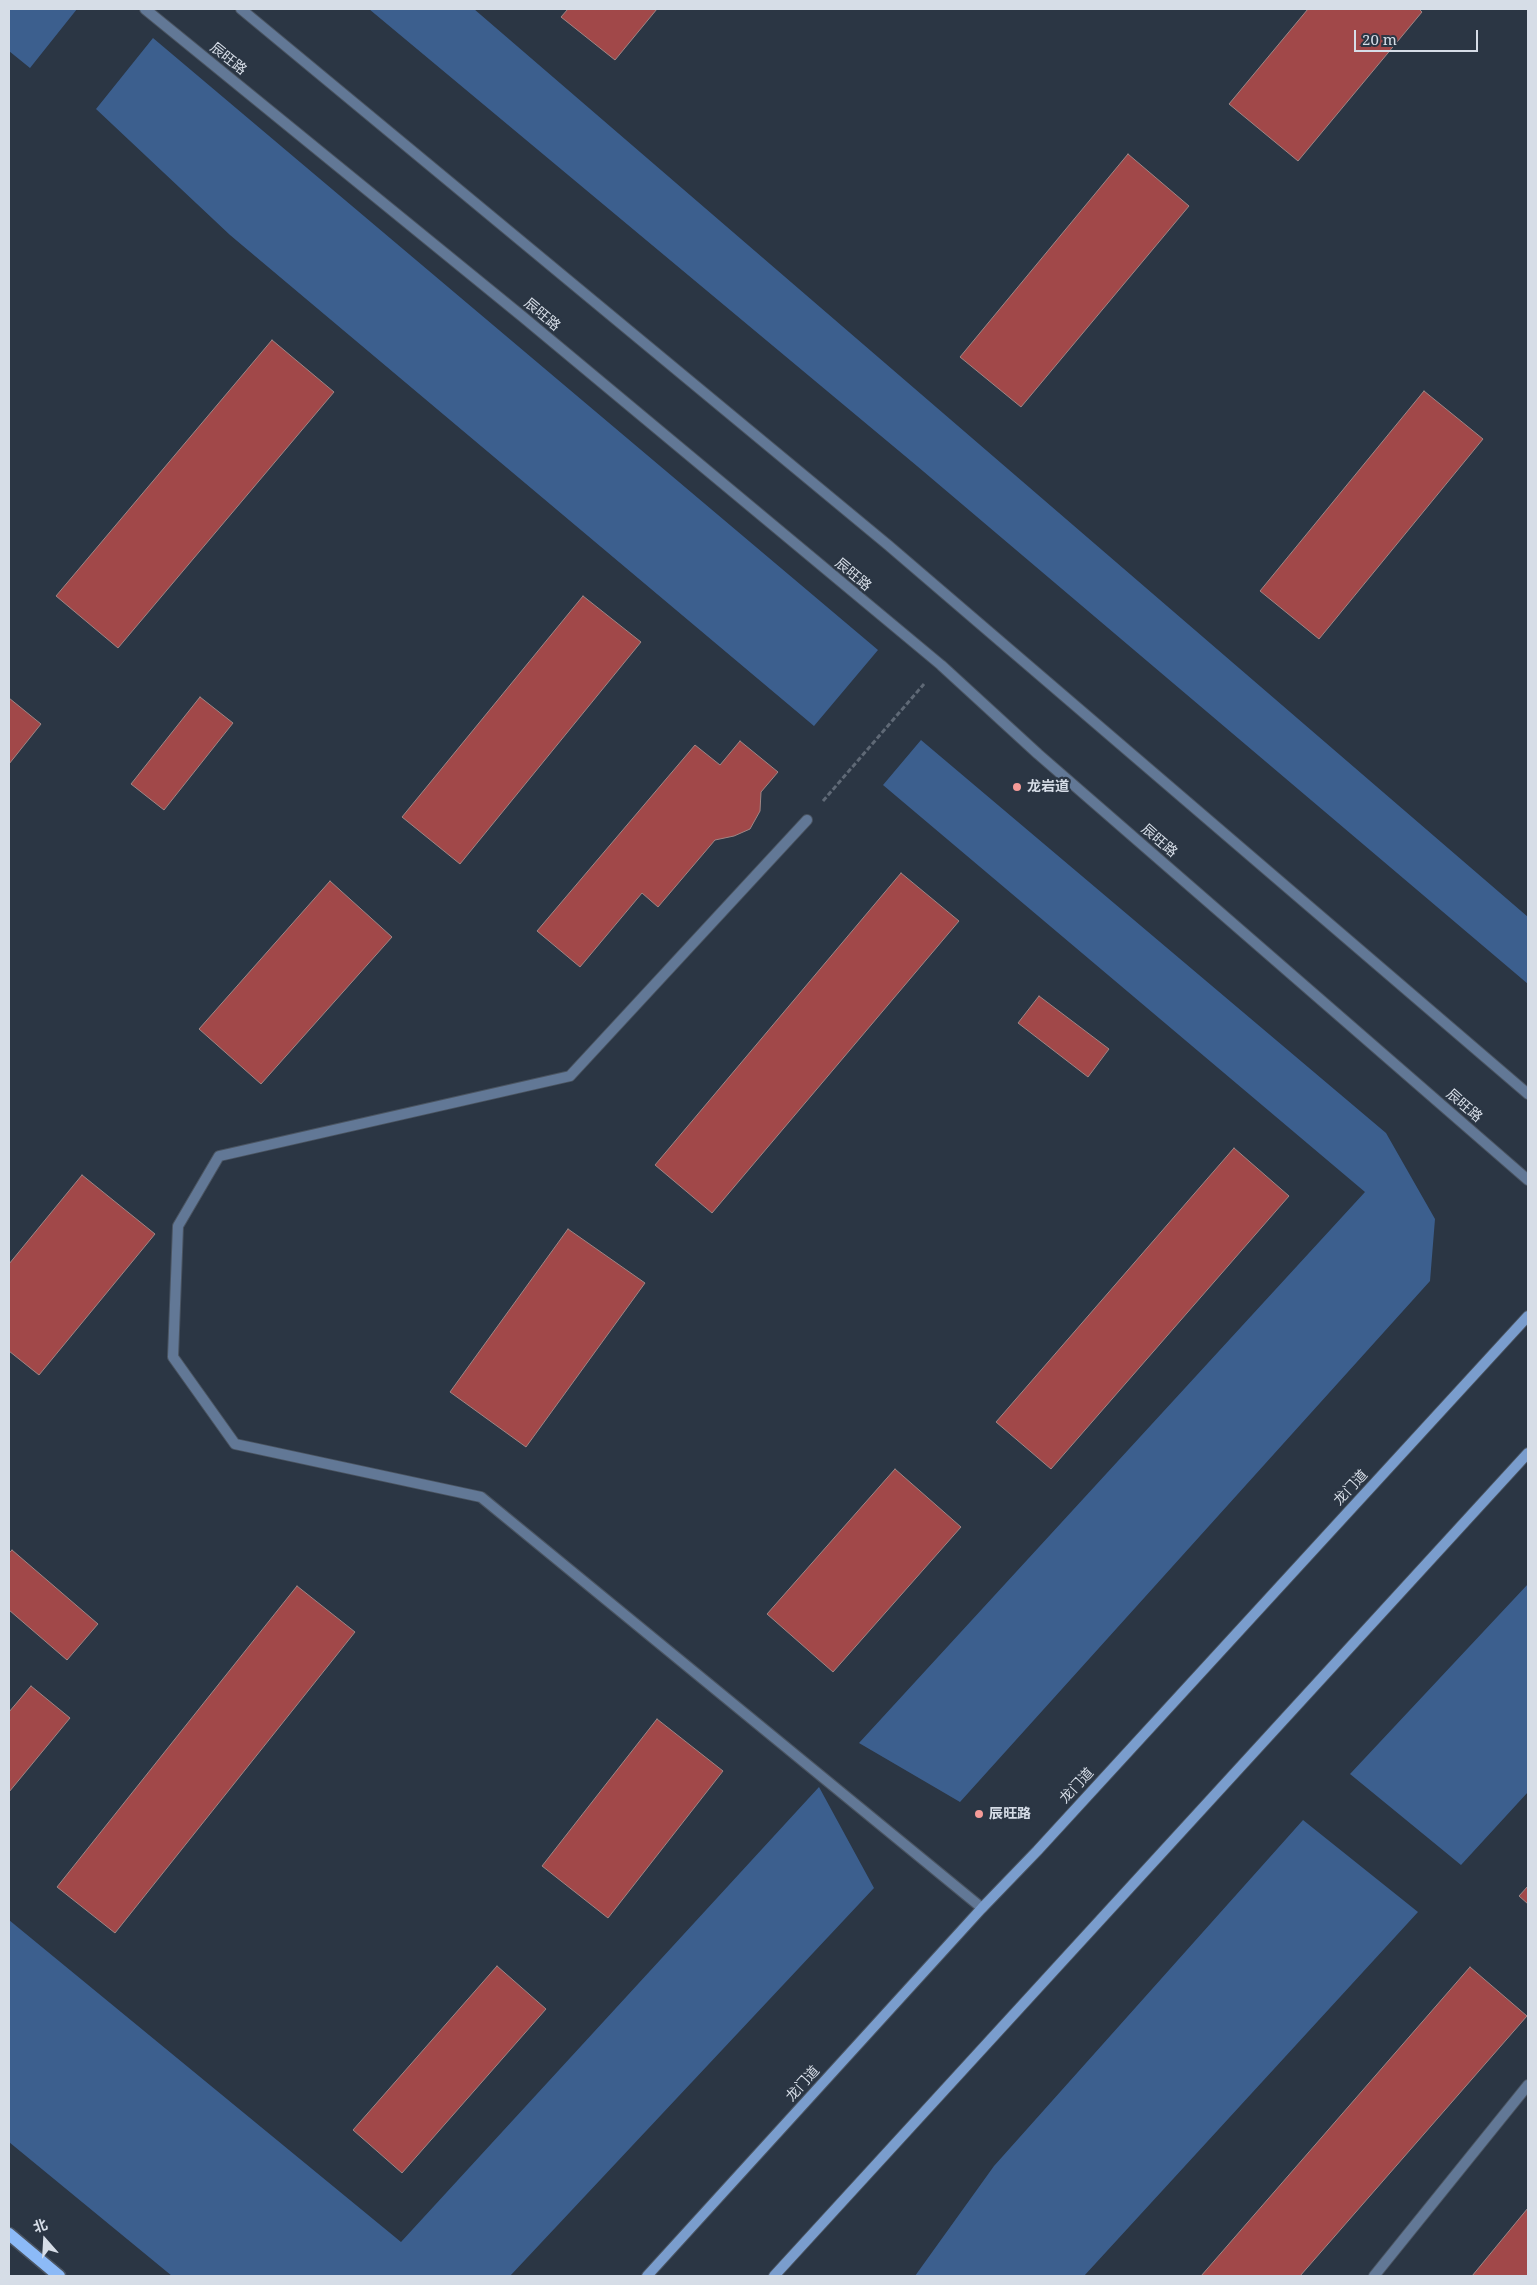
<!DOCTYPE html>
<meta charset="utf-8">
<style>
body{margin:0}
#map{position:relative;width:1537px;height:2285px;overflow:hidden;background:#2b3644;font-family:"Noto Serif","Noto Sans SC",serif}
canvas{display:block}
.frame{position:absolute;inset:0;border:10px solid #d6dde7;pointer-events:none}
.north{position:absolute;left:20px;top:2215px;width:50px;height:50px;-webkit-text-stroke:4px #2b3644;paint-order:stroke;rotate:341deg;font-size:14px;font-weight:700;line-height:20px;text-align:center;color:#d6dde7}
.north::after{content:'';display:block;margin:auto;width:18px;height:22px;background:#d6dde7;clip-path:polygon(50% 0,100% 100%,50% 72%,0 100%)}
.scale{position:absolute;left:1354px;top:30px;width:124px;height:22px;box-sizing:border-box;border:2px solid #d6dde7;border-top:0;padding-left:6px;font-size:15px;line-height:18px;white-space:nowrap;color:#d6dde7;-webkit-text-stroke:4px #2b3644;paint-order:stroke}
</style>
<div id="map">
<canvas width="1537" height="2285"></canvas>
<div class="frame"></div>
<div class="north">北</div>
<div class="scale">20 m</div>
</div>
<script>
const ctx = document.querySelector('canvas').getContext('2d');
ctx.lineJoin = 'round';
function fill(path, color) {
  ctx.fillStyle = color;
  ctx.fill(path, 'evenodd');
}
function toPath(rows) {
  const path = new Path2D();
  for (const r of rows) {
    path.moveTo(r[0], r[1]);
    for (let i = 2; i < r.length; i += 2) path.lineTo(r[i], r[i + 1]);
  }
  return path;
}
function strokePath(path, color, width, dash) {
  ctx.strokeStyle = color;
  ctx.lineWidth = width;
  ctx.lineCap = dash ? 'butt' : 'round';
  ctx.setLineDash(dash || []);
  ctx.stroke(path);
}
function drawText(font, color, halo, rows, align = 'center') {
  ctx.font = font + ' "Noto Serif","Noto Sans SC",serif';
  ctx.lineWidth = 4.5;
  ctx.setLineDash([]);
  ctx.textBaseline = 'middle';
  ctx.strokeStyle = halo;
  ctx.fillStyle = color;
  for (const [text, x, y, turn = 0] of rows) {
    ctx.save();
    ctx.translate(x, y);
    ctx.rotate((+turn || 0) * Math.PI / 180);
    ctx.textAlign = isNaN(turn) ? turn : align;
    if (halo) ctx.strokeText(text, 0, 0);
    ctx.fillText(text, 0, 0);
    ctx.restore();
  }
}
const green = toPath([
 [9,9,77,9,30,68,9,51],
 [369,9,474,9,1528,917,1528,984,917,466],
 [153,38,878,650,814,726,230,235,96,109],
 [921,740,1386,1133,1435,1219,1430,1281,960,1802,859,1743,1365,1192,883,785],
 [1528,1584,1528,1792,1461,1865,1350,1774],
 [819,1787,874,1888,510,2276,172,2276,9,2142,9,1920,401,2242],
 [1303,1820,1418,1912,1084,2276,915,2276,994,2166]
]);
const building = toPath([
 [568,9,657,9,615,60,561,17,568,9],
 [1308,9,1419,9,1422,12,1298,161,1229,104,1308,9],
 [1128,154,1189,206,1021,407,960,357,1128,154],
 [272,340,334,392,118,648,56,596,272,340],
 [1424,391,1483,439,1319,639,1260,591,1424,391],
 [583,596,641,642,460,864,402,817,583,596],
 [200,697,233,723,164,810,131,784,200,697],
 [9,698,41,724,9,764,9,698],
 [740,741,778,772,761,792,760,811,750,829,734,836,715,840,658,907,642,893,580,967,537,931,695,745,720,765,740,741],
 [901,873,959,921,712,1213,655,1165,901,873],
 [330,881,392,937,261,1084,199,1029,330,881],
 [1039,996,1109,1049,1088,1077,1018,1023,1039,996],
 [1234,1148,1289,1196,1051,1469,996,1422,1234,1148],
 [82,1175,155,1234,39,1375,9,1351,9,1264,82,1175],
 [568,1229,645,1283,526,1447,450,1392,568,1229],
 [895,1469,961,1527,833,1672,767,1614,895,1469],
 [12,1550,98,1624,67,1660,9,1610,9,1553,12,1550],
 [297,1586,355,1632,115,1933,57,1887,297,1586],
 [31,1686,70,1718,9,1792,9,1712,31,1686],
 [657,1719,723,1771,608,1918,542,1866,657,1719],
 [1528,1886,1528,1904,1519,1896,1528,1886],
 [497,1966,546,2009,402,2173,353,2130,497,1966],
 [1470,1967,1527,2016,1300,2276,1201,2276,1470,1967],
 [1528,2208,1528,2276,1472,2276,1528,2208]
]);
const path = toPath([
 [823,801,924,684]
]);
const service = toPath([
 [807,820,570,1076,219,1156,178,1226,173,1357,235,1444,481,1497,982,1908],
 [1374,2276,1528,2085]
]);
const tertiary = toPath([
 [145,9,523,317,941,665,1038,754,1528,1180],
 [241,9,888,545,1528,1094]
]);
const secondary = toPath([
 [647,2276,982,1908,1037,1851,1528,1316],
 [774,2276,1528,1453]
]);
const primary = toPath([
 [9,2234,59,2276]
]);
const markers = [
 [1017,787,5,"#f59b98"],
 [979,1814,5,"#f59b98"]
];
const streetNames = [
 ["辰旺路",228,59,39],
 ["辰旺路",542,315,40],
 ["辰旺路",853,575,40],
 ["辰旺路",1159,841,41],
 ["辰旺路",1464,1106,41],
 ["龙门道",1351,1488,-47],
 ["龙门道",1077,1786,-47],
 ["龙门道",803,2084,-48]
];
const poiNames = [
 ["龙岩道",1027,787],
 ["辰旺路",989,1814]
];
fill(green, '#3c5f8e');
fill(building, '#a14849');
strokePath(building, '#9f8685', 1);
strokePath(service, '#4a5461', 12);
strokePath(tertiary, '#4a5461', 12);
strokePath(secondary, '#4a5461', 12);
strokePath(primary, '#4a5461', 15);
strokePath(path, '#5f6976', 3, [5, 2.5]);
strokePath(service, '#627896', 10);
strokePath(tertiary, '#627896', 10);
strokePath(secondary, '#7a9dcd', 10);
strokePath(primary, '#8cbaf7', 12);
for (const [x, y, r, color] of markers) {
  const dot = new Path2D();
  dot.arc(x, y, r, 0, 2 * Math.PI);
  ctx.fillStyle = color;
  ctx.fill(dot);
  strokePath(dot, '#2b3644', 2);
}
drawText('14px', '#d6dde7', '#2b3644', streetNames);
drawText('bold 14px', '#d6dde7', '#2b3644', poiNames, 'left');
</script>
